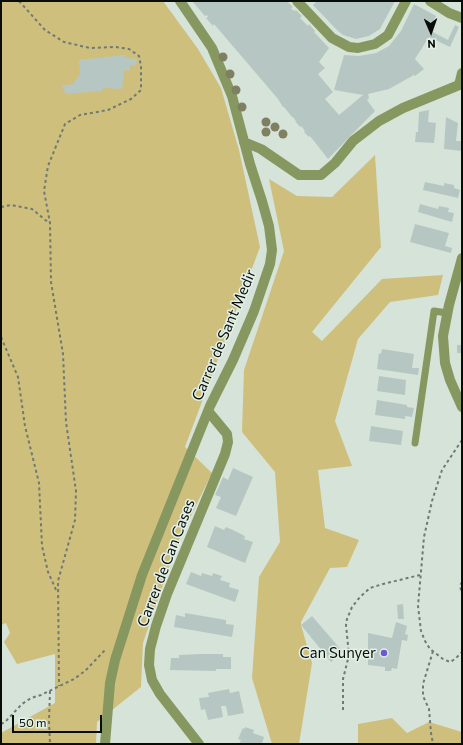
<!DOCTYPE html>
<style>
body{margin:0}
#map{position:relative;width:463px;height:745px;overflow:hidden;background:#d6e3d8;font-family:Commissioner,sans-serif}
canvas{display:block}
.frame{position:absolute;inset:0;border:2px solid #090d0a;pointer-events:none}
.north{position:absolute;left:411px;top:12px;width:40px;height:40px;-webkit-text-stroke:3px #e3f0e6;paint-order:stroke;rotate:178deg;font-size:11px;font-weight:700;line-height:16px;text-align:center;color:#090d0a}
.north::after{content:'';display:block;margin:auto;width:14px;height:18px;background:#090d0a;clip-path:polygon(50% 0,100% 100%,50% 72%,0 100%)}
.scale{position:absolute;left:12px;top:715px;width:90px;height:18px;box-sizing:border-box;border:2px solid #090d0a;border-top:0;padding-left:5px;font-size:12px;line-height:14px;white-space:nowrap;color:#090d0a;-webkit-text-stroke:3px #e3f0e6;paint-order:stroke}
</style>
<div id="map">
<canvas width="463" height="745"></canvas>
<div class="frame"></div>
<div class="north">N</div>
<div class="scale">50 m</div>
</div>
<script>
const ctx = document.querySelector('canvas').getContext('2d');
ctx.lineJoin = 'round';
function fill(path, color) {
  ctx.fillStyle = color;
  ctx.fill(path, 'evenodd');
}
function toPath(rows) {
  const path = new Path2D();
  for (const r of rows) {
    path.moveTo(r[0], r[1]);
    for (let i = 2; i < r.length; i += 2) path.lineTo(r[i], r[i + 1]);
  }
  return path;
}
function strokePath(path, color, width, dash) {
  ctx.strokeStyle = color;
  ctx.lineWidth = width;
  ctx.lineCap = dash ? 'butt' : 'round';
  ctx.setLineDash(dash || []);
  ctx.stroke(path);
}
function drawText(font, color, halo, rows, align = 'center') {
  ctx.font = font + ' Commissioner,sans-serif';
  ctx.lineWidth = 3;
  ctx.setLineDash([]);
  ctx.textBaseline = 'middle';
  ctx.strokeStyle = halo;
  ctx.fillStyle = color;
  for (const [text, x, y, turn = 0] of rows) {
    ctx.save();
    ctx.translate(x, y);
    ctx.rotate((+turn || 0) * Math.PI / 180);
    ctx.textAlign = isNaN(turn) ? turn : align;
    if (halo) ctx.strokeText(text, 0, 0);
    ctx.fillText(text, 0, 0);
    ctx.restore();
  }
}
const green = toPath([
 [1,1,163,1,198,49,221,88,239,150,260,247,185,447,212,473,177,544,143,643,141,687,97,722,96,744,1,744,1,733,55,703,55,654,17,664,4,642,10,633,6,623,1,625],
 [375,155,381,247,312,332,322,341,382,279,443,275,438,295,390,302,358,339,335,421,352,466,318,470,325,528,359,540,347,567,330,568,301,622,301,625,312,663,299,744,272,744,252,678,259,577,280,542,275,472,242,432,244,370,284,251,269,179,297,196,332,197],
 [392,718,407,733,429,722,462,732,462,744,358,744,358,724]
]);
const building = toPath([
 [192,1,287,1,293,7,291,8,294,11,296,10,302,16,300,18,308,26,309,24,315,31,314,32,329,48,319,62,325,68,318,74,333,92,325,99,339,115,363,95,334,90,344,55,359,56,376,53,389,46,401,31,414,4,436,16,429,30,448,40,455,25,459,27,450,47,429,37,415,59,424,69,415,76,406,65,414,75,389,89,368,94,369,98,367,100,375,111,328,159,310,136,309,137,304,132,305,131,301,126,300,127,295,121,296,121,293,117,292,117,284,107,283,107,278,99,214,24,213,26,206,18,208,17,207,15,205,16],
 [317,1,395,1,380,29,369,36,356,39,343,35,338,31,313,5],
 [125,55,125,58,137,59,136,65,130,65,130,71,124,70,122,89,104,88,101,92,99,91,66,94,62,86,73,84,80,74,79,60],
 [429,110,428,122,436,123,434,143,415,142,416,132,418,132,419,112],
 [446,117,458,123,456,141,462,141,462,151,444,149],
 [425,182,444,186,444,183,454,185,454,188,460,190,458,198,423,190],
 [420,204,438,209,439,206,449,208,448,212,454,213,452,222,418,212],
 [415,224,449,233,445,246,452,248,451,253,410,242],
 [457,345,462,345,462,353,457,353],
 [382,349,414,354,412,368,419,368,418,375,377,369,379,353,381,354],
 [379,376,406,380,405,395,377,391],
 [377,400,407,405,407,407,414,408,412,417,405,416,405,419,375,415],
 [371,426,403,431,401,445,369,441],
 [233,468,253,477,236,516,216,508,221,497,215,495,223,477,228,480],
 [215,526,224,530,226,527,235,531,245,536,244,539,253,542,245,563,207,547],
 [191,572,201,576,202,573,212,576,213,573,222,576,220,580,230,583,229,587,239,590,235,602,186,584],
 [403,604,404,619,398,619,397,605],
 [185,613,226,620,226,624,234,625,232,637,174,627,176,615,185,617],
 [312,616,343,652,331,662,301,625],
 [396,622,407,626,405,634,408,635,407,641,402,640,397,669,392,668,391,671,385,671,385,667,368,665,368,633,392,638],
 [201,654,223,654,223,657,231,657,231,669,216,669,216,671,170,670,171,658,179,658,179,655],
 [229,689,230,693,239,691,244,713,228,716,226,706,221,706,223,717,208,720,205,709,201,710,199,698,209,697,208,693],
 [245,727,254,730,253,733,264,737,262,744,239,744,241,740,238,739,243,728,245,729]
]);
const path = toPath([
 [19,1,45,30,64,42,90,48,116,47,129,49,139,56,141,66,141,90,131,99,108,110,80,115,65,124,48,166,44,191,50,223,51,282,63,354,66,422,76,491,75,520,58,581,59,686],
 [1,207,11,205,32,209,49,223],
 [1,337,18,377,25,426,39,483,42,546,48,572,57,592],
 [462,440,442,470,432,501,424,537,418,606,421,631,425,641,430,649,443,659,450,662,455,659,462,652],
 [462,582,460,586,462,593],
 [433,651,423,684,423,696,429,709,431,733,433,744],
 [50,691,49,721,50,744],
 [343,710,343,679,349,655,346,625,347,619,352,607,360,597,370,588,383,584,420,575],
 [1,724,5,722,22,704,31,698,41,695,74,679,85,671,106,649]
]);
const service = toPath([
 [415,443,434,311,447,313]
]);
const minor = toPath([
 [297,1,332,38,349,47,358,48,375,44,388,35,406,1],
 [430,1,449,13,462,18],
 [244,142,261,149,299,175,321,175,335,163,353,141,379,121,403,108,459,85,462,73],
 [462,258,449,305,443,336,445,363,450,380,462,407],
 [105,744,110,683,115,660,142,575,210,406,233,360,254,311,270,264,272,250,269,226,262,201,250,164,232,96,212,48,180,1],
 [199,744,160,694,152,680,149,665,150,649,156,626,167,594,225,454,228,442,227,434,208,411]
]);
const trees = [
 [223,57],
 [230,74],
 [236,90],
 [242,107],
 [266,122],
 [275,127],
 [266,132],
 [283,134]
];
const markers = [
 [384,653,4,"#6d58d2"]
];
const streetNames = [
 ["Carrer de Sant Medir",224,335,-67],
 ["Carrer de Can Cases",166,563,-69]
];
const poiNames = [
 ["Can Sunyer",376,653]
];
fill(green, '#cfbf7d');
fill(building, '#b6c7c3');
strokePath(path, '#707972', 2, [3, 3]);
strokePath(service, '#869860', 7);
strokePath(minor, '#869860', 10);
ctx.fillStyle = '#7f7f62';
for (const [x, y] of trees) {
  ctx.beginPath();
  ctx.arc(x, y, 4.5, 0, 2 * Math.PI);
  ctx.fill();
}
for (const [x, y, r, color] of markers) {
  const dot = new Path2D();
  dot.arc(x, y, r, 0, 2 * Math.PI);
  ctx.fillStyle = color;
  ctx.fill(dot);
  strokePath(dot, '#e3f0e6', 1.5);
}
drawText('15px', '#090d0a', '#e3f0e6', streetNames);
drawText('15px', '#090d0a', '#e3f0e6', poiNames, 'right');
</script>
